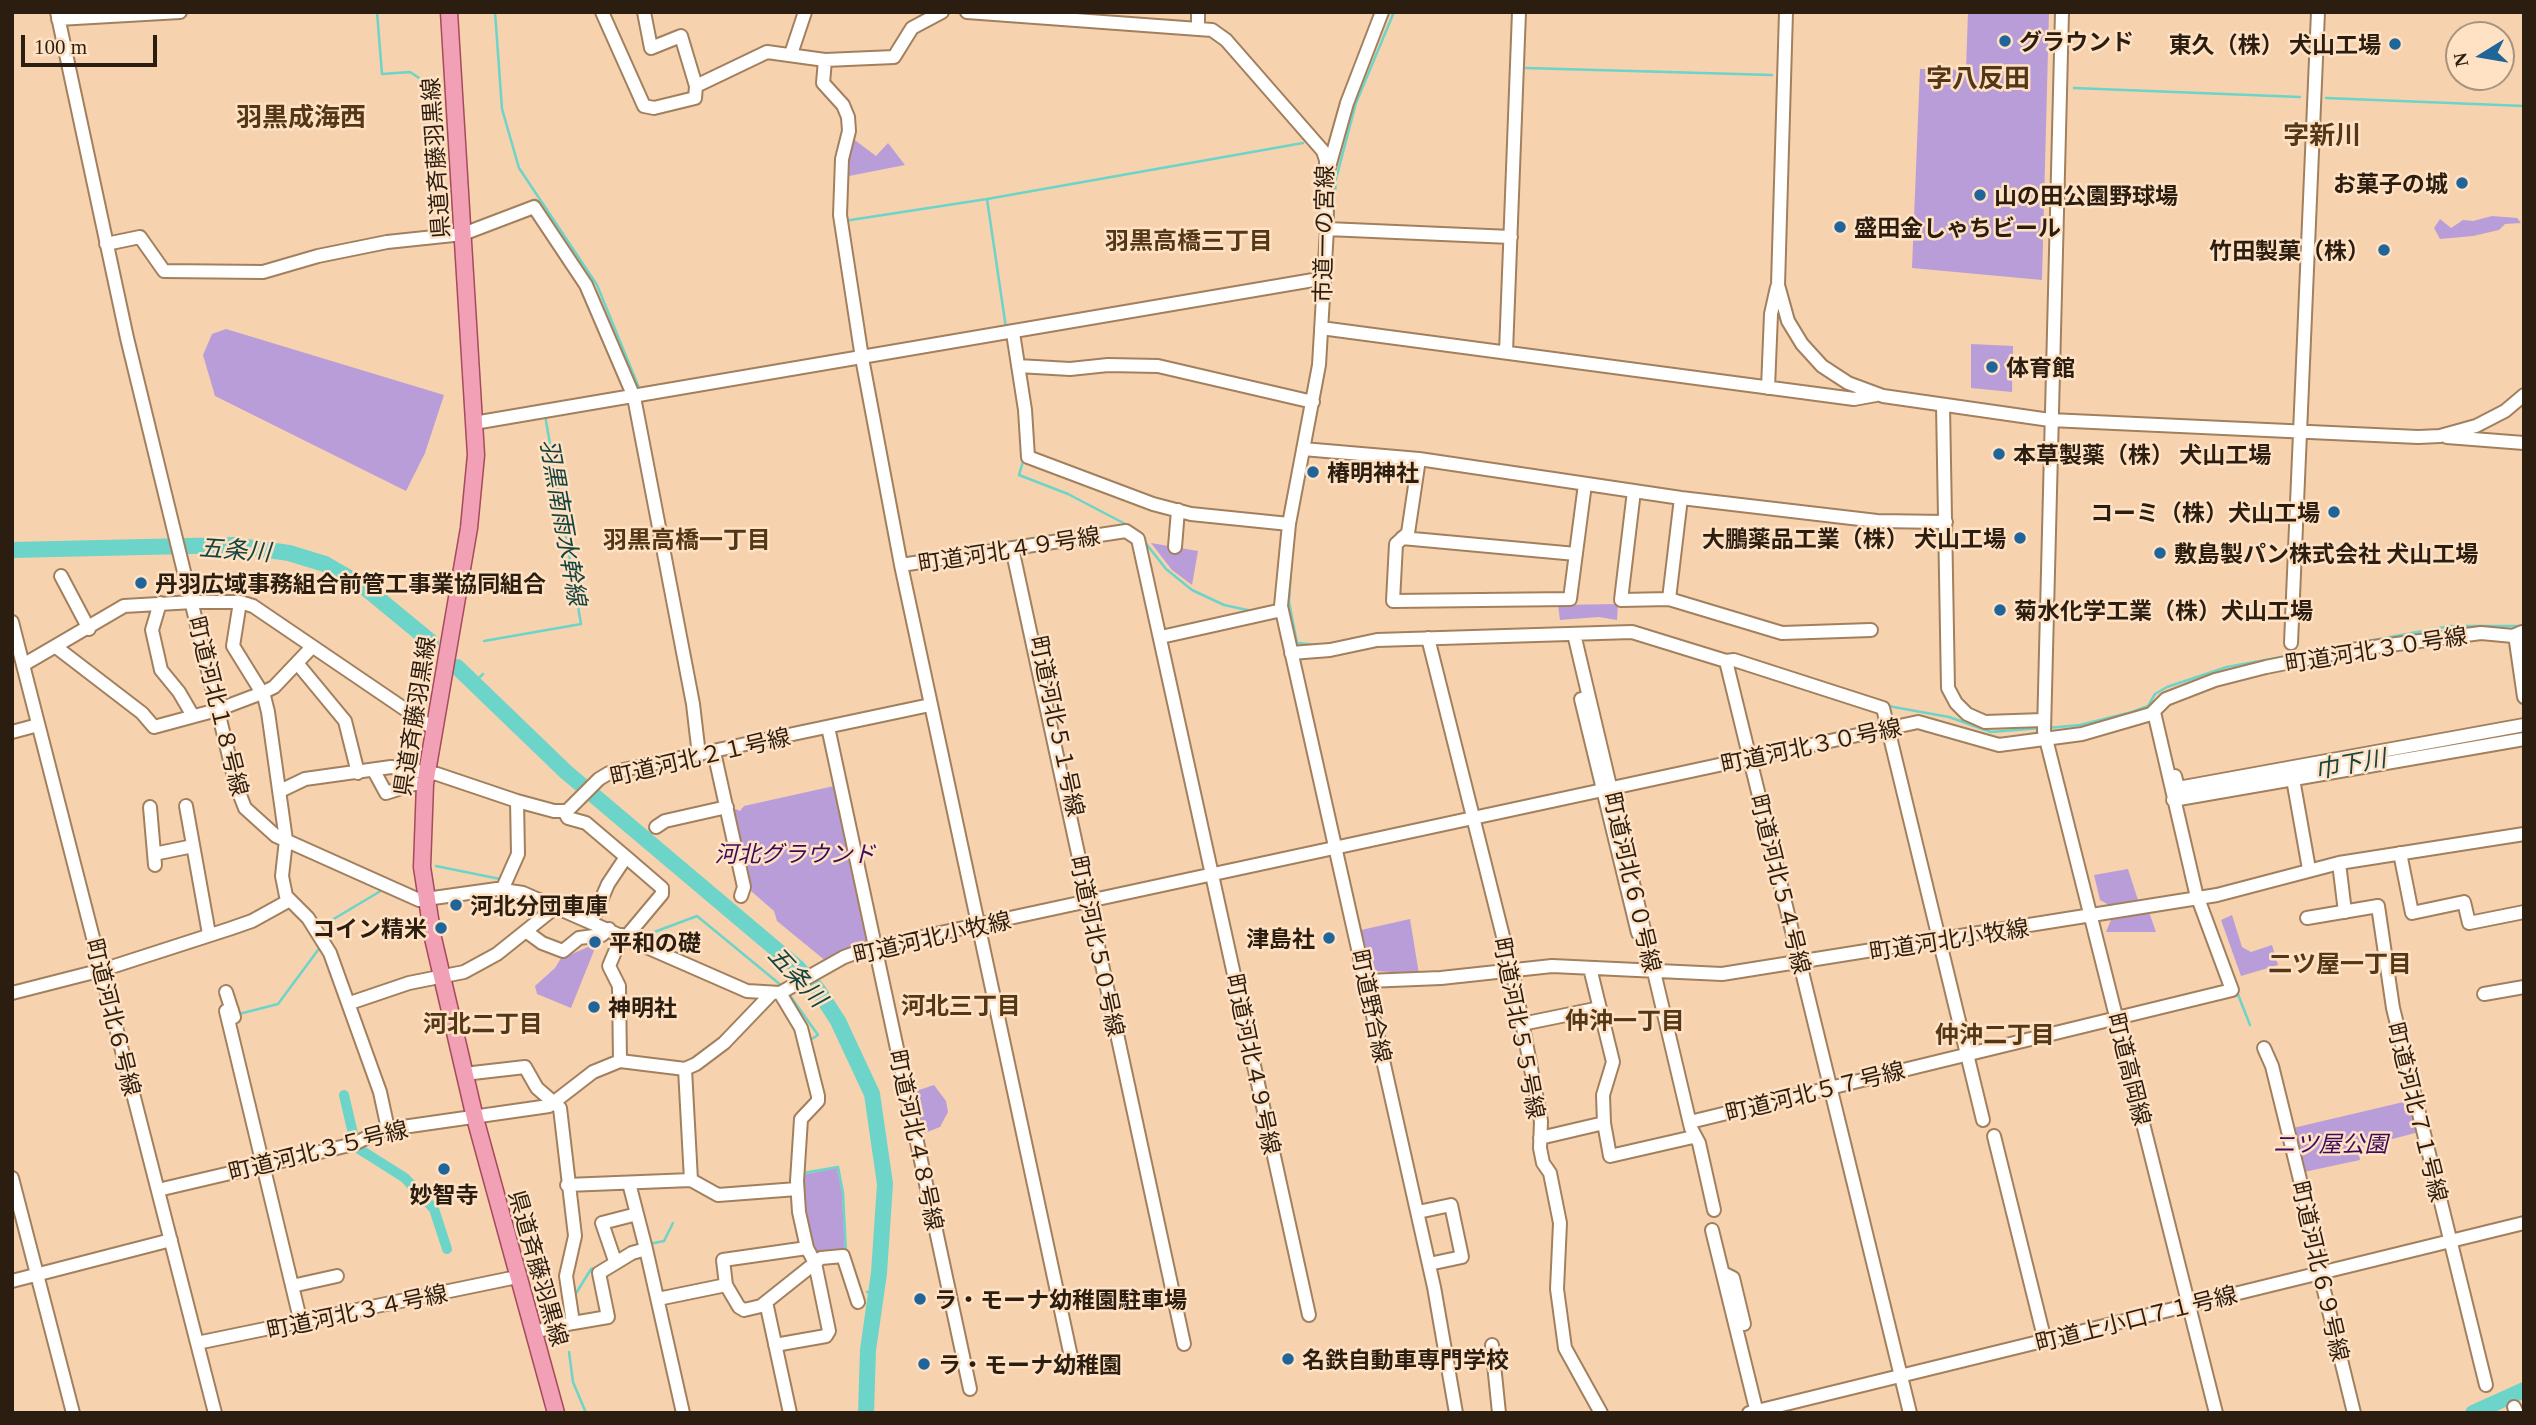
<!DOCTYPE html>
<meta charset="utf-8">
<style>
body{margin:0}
#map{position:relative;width:2536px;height:1425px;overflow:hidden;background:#f7d2ae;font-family:Georgia,serif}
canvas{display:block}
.frame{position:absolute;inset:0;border:14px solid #2b1e10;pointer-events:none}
.north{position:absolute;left:2445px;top:21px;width:70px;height:70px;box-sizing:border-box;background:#ffe1c4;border:2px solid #aa937c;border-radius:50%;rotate:259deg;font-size:19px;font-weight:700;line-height:28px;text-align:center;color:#2b1e10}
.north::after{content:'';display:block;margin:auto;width:24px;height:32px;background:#20659a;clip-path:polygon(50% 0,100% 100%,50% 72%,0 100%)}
.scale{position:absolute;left:21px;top:35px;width:136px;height:32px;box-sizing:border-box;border:4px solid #2b1e10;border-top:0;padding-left:9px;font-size:21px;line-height:24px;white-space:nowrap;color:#2b1e10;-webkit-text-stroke:5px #ffe1c4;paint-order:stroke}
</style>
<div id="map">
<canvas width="2536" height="1425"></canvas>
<div class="frame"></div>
<div class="north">N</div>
<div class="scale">100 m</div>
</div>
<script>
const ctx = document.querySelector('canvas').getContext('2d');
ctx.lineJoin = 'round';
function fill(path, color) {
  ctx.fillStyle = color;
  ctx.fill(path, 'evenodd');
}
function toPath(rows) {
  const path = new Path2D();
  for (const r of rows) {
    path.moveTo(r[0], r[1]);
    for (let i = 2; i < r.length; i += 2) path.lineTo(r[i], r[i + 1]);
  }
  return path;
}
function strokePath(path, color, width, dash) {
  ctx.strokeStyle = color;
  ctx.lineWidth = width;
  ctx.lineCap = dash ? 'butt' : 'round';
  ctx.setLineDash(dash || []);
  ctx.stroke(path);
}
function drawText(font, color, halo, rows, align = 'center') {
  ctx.font = font + ' Georgia,"Noto Sans JP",serif';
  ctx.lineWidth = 5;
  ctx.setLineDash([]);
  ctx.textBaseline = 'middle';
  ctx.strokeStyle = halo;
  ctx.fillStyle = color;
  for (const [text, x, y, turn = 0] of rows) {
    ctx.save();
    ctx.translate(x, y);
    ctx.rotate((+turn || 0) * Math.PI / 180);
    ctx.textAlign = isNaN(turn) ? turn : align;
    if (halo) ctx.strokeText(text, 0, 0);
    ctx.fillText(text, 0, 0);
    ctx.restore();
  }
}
const green = toPath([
 [1968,12,2049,12,2042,280,1912,268,1920,69,1966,70],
 [852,138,876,156,888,143,905,165,844,177],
 [2492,216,2517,218,2521,223,2505,224,2499,230,2473,236,2440,239,2434,228,2440,219,2451,228,2463,220,2473,221],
 [226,329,444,395,425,453,406,491,215,396,203,355,212,334],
 [1971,344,2013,346,2012,392,1971,388],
 [1151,543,1198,551,1192,585,1172,570],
 [1618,604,1617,620,1599,617,1560,620,1558,605],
 [834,786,867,942,827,962,777,921,774,911,751,891,733,808,740,811,744,806],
 [2128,869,2138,900,2109,905,2100,900,2094,875],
 [2148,909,2156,932,2106,932,2113,915],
 [2232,915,2242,947,2251,952,2272,945,2278,965,2241,976,2221,920],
 [1410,919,1419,974,1377,971,1369,965,1361,930],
 [597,943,571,1008,537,994,535,986,555,968,566,950,569,949,572,954],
 [934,1085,946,1101,948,1112,940,1127,922,1134,913,1092],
 [2412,1100,2419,1132,2358,1148,2360,1160,2304,1172,2293,1128],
 [837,1168,842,1193,845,1253,820,1254,812,1250,802,1213,801,1175]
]);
const stream = toPath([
 [377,12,382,74,410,72,439,91],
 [495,12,502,109,519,168,597,285,639,388],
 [1526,68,1772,75],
 [2074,88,2300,97],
 [2326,98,2524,106],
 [987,199,1006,328],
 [1333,220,1336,179,1356,103,1394,12],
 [844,221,987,199,1303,143],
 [1328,318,1330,283],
 [1024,458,1019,475,1068,494,1133,528],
 [1144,541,1166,569,1192,590,1224,605,1252,611],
 [1289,602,1292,553],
 [1286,603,1289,602,1297,643,1318,645],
 [1351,639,1372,635],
 [484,641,581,624,545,415],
 [474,683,483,674],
 [1888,706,1949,717,1991,732,2041,728],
 [2048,728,2080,725,2132,712,2148,706,2155,694,2167,687,2227,667,2450,626,2524,626],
 [436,866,500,879],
 [2206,902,2213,922],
 [649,934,697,916,782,986],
 [325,936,332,920,384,889],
 [2237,992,2250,1025],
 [791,997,818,1035,810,1040],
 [239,1014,278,1004,321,946],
 [803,1173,838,1167,843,1193,846,1254],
 [649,1244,664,1241,673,1223],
 [867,1292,876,1294],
 [575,1295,591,1269,596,1268],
 [569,1352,573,1382,586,1413]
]);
const canal = toPath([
 [344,1095,354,1138],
 [356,1147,405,1178,434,1209,447,1249]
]);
const river = toPath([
 [12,550,232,545,289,553,325,564,363,586,431,642],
 [457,667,566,772,797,967,818,990,838,1021,872,1094,885,1184,879,1273,868,1350,866,1413],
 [2379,757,2524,732],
 [2473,1413,2524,1390]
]);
const minor = toPath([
 [57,12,127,338,236,785,245,808,276,836,419,900,497,889,523,893,747,991,780,993,844,957,866,949,1918,722,1999,745,2082,734,2151,714,2166,699,2215,680,2266,667,2351,650,2481,633,2524,637],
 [602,12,644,106,654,108,695,98,696,86,767,52,825,60,894,57,912,28,942,12],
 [644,12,651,48,681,36,696,86],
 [967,12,1212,30,1226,40,1323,151,1326,160,1327,229,1319,365,1289,524,1281,606,1434,1287,1456,1413],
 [1786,12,1778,285,1788,321,1802,344,1822,366,1848,383,1883,396,2050,420,2418,437,2440,436,2476,426,2505,411,2524,395],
 [2062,12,2044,731,2216,1413],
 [58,19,180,12],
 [1198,26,1198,12],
 [791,54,805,12],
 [825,60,823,83,843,105,848,117,849,131,842,159,840,215,862,358,901,565],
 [1329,167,1347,103,1382,12],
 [1327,229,1511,237],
 [106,244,140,237,164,271,263,272,318,256,387,242,463,234,534,207,586,285,634,397,693,704,699,755],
 [1321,328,1854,399,1876,395],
 [1013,333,1025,410,1028,457,1153,504,1191,514,1289,524],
 [1506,352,1519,12],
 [1018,366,1070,369,1108,365,1158,366,1313,402],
 [1768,388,1771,314,1777,287],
 [1943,405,1948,688,1956,703,1967,714,1985,722,2043,720],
 [474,423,1325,278],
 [2447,437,2524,443],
 [1303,449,1419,459,1681,498,1877,521,1946,522],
 [1419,459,1408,533,1396,544,1393,601,1570,599,1585,484],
 [1634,491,1621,600,1669,599,1782,633,1871,630],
 [1402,538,1576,554],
 [1175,547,1178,510],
 [1012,548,1184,1344],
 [61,576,89,629],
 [1669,599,1681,498],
 [240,602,233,646,264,696,268,712,286,840,282,876,286,896,308,918,330,953,380,1092,388,1129],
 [160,603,152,630,161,670,179,692,193,716],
 [12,622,215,1413],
 [2522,632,2515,635,2524,697],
 [1574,634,1691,1128,1699,1143,1714,1210],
 [1161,637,1282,610],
 [1428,638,1514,980,1541,1121,1540,1148,1543,1163,1550,1173,1560,1223,1557,1289,1565,1348,1601,1413],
 [2291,643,2318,12],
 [56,647,142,713,154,727,217,710,262,693,274,687,312,647],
 [1291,653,1330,650,1377,640,1632,632,1726,661,1910,1413],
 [1726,661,1734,660,1883,708,1983,1120],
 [297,663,345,721,358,773],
 [23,665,124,606,193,602,240,602,253,606,434,729],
 [1581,699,1638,933],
 [828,727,970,1389],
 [12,732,38,725],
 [714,752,744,887,741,896],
 [374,771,386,793,414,784,425,784],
 [2175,776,2178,788,2524,725],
 [2293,779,2309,869],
 [280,791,305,779,391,767,437,774,517,801,554,811,567,811,599,779,609,773,930,705],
 [2173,800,2524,739],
 [186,806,209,934],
 [150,807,155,865],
 [564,811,568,818,586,823,626,857,608,884,592,921],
 [656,827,665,821,727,807],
 [2400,853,2412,913,2464,902,2469,923,2524,912],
 [154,854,193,846],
 [2339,863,2345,912],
 [502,890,518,854,517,801],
 [2307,918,2378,906,2393,1008,2486,1385],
 [527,932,542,943,563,951,579,938,602,935,609,929],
 [626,937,662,894,662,888,626,857],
 [1590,968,1613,1062,1603,1095,1604,1123,1610,1156,1693,1137],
 [1367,981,1441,978,1552,966,1722,974,2217,895,2339,863,2524,834],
 [226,992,234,1017],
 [12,993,102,970,229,929,252,921,290,900],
 [2484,994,2524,987],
 [350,1003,409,983,464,972,497,954,557,906],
 [232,1010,226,1011,301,1323],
 [1522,1024,1600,1008],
 [2264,1048,2272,1066,2321,1265,2320,1274,2354,1413],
 [620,1061,619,986,609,966,622,935],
 [685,1069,691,1180],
 [464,1074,525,1067,537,1088,560,1108,575,1236,566,1276,573,1323,533,1332],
 [1690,1122,2232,990,2196,893,2154,712],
 [1994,1136,2045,1341],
 [1540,1138,1604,1123],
 [12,1178,73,1413],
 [629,1183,646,1249],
 [567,1185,691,1180,718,1195,797,1189],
 [158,1190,354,1144,382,1130,549,1106,593,1072,620,1061,685,1069,696,1064,724,1043,771,994],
 [1418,1212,1451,1205,1462,1257,1429,1264],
 [1712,1230,1757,1413],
 [615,1261,602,1223,637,1214],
 [1723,1273,1733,1278,1744,1324],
 [12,1281,171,1240],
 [726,1285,739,1307,744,1310,761,1306,815,1263,807,1248,799,1212,797,1181,801,1119,818,1101,818,1096,801,1028,780,993],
 [292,1286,337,1276],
 [658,1299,726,1285,723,1260,807,1248],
 [766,1302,790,1413],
 [573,1323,608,1317,599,1273,632,1253,646,1249,683,1413],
 [197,1343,517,1277],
 [775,1345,826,1336,829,1331,815,1263,821,1258,843,1256,858,1302],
 [1492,1345,1499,1413],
 [1073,1366,901,565,1126,531,1138,539,1309,1315],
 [2514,1407,2517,1413],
 [1749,1413,2524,1223]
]);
const major = toPath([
 [449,12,476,455,469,528,425,784,422,867,433,938,475,1118,556,1413]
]);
const markers = [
 [2005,41,7,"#20659a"],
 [2395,44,7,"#20659a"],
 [2462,183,7,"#20659a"],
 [1980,195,7,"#20659a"],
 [1840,227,7,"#20659a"],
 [2384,250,7,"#20659a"],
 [1992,367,7,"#20659a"],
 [1999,454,7,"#20659a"],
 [1313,472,7,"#20659a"],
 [2334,512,7,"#20659a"],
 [2020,538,7,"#20659a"],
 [2160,553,7,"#20659a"],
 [141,583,7,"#20659a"],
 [2000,610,7,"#20659a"],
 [456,905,7,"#20659a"],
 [441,928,7,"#20659a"],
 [1329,938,7,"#20659a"],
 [595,942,7,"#20659a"],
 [594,1007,7,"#20659a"],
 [444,1169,7,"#20659a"],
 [920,1299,7,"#20659a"],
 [1288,1359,7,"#20659a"],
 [924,1364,7,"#20659a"]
];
const poiNames = [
 ["グラウンド",2019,41],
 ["東久（株） 犬山工場",2381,44,"right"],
 ["お菓子の城",2448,183,"right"],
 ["山の田公園野球場",1994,195],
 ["盛田金しゃちビール",1854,227],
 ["竹田製菓（株）",2370,250,"right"],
 ["体育館",2006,367],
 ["本草製薬（株） 犬山工場",2013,454],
 ["椿明神社",1327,472],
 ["コーミ（株）犬山工場",2320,512,"right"],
 ["大鵬薬品工業（株） 犬山工場",2006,538,"right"],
 ["敷島製パン株式会社 犬山工場",2174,553],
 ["丹羽広域事務組合前管工事業協同組合",155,583],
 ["菊水化学工業（株）犬山工場",2014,610],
 ["河北分団車庫",470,905],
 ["コイン精米",427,928,"right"],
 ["津島社",1315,938,"right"],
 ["平和の礎",609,942],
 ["神明社",608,1007],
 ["妙智寺",444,1194,"center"],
 ["ラ・モーナ幼稚園駐車場",934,1299],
 ["名鉄自動車専門学校",1302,1359],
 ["ラ・モーナ幼稚園",938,1364]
];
const streetNames = [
 ["県道斉藤羽黒線",435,158,-94],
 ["市道一の宮線",1323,234,-89],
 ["町道河北４９号線",1009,549,-9],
 ["町道河北３０号線",2376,649,-9],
 ["町道河北１８号線",219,706,76],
 ["県道斉藤羽黒線",414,716,-81],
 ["町道河北５１号線",1058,726,78],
 ["町道河北３０号線",1811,745,-12],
 ["町道河北２１号線",700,756,-13],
 ["町道河北６０号線",1633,882,77],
 ["町道河北５４号線",1781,884,76],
 ["町道河北小牧線",932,937,-13],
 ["町道河北小牧線",1949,939,-9],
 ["町道河北５０号線",1098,946,78],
 ["町道野合線",1372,1006,78],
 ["町道河北６号線",114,1017,76],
 ["町道河北５５号線",1520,1028,79],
 ["町道河北４９号線",1254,1064,78],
 ["町道高岡線",2130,1069,76],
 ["町道河北５７号線",1815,1091,-14],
 ["町道河北７１号線",2418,1112,76],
 ["町道河北４８号線",917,1140,78],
 ["町道河北３５号線",318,1150,-14],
 ["県道斉藤羽黒線",539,1268,74],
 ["町道河北６９号線",2321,1271,77],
 ["町道河北３４号線",357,1311,-12],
 ["町道上小口７１号線",2136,1318,-14]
];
const parkNames = [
 ["河北グラウンド",795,853],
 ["ニツ屋公園",2330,1143]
];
const neighbourhoodNames = [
 ["羽黒高橋三丁目",1189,240],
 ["羽黒高橋一丁目",687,539],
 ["二ツ屋一丁目",2340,963],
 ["河北三丁目",961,1005],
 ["仲沖一丁目",1625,1020],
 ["河北二丁目",483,1023],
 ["仲沖二丁目",1995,1034]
];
const waterNames = [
 ["羽黒南雨水幹線",564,522,80],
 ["五条川",235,549,4],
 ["巾下川",2350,763,-10],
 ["五条川",798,976,47]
];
const quarterNames = [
 ["字八反田",1978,77],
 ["羽黒成海西",301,116],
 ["字新川",2322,134]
];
fill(green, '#b99dd9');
strokePath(stream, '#6cd4c8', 2.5);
strokePath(canal, '#6cd4c8', 10);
strokePath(river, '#6cd4c8', 16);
strokePath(minor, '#a2805e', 16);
strokePath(major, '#a64a5c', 19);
strokePath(minor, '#fff', 12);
strokePath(major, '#f1a0b6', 16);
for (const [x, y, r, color] of markers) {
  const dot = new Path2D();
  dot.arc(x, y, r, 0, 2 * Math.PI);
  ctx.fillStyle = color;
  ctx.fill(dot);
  strokePath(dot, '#ffe1c4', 2.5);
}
drawText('bold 23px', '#2b1e10', '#ffe1c4', poiNames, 'left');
drawText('23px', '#2b1e10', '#ffe1c4', streetNames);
drawText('italic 23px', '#3a0b5a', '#ffe1c4', parkNames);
drawText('bold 24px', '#543716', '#ffe1c4', neighbourhoodNames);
drawText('italic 24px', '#14443f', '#ffe1c4', waterNames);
drawText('bold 26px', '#543716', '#ffe1c4', quarterNames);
</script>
